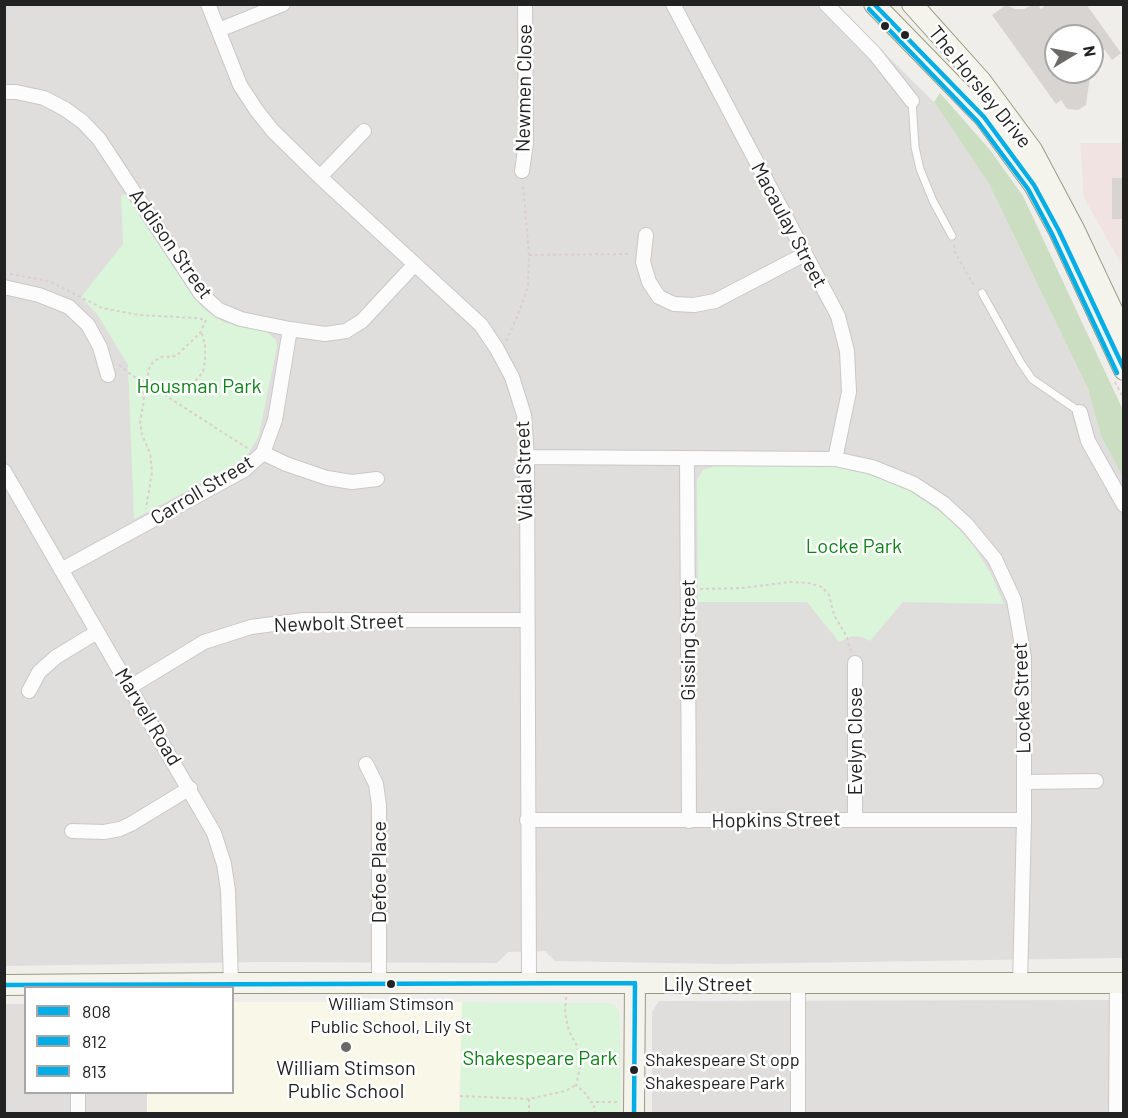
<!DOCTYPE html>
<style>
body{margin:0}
#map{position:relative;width:1128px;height:1118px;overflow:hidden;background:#f0eeeb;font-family:Barlow,sans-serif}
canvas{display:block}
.frame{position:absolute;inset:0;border:6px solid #222;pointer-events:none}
.legend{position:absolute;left:24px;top:986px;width:210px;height:108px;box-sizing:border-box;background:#fff;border:2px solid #a7a7a7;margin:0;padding:8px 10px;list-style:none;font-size:18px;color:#222}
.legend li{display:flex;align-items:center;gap:12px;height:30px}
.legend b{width:30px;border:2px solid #a7a7a7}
.north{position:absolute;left:1044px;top:24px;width:60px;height:60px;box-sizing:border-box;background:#fff;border:2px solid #a7a7a7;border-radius:50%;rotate:80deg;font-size:16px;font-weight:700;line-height:24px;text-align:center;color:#222}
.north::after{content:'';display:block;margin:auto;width:21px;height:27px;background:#6a6968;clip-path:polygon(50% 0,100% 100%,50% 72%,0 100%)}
</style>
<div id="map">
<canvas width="1128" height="1118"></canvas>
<div class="frame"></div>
<ul class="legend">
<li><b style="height:8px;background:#02aee5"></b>808</li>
<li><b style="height:8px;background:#02aee5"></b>812</li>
<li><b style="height:8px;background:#02aee5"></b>813</li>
</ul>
<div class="north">N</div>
</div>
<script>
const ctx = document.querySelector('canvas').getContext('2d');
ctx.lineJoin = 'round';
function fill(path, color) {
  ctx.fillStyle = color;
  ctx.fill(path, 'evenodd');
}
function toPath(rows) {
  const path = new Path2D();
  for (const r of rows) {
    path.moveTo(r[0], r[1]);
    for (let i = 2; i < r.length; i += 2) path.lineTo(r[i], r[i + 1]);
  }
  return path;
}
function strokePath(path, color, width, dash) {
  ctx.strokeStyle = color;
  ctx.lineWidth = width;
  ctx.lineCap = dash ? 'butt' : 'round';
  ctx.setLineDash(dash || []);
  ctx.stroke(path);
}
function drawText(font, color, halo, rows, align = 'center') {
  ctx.font = font + ' Barlow,sans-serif';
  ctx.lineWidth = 5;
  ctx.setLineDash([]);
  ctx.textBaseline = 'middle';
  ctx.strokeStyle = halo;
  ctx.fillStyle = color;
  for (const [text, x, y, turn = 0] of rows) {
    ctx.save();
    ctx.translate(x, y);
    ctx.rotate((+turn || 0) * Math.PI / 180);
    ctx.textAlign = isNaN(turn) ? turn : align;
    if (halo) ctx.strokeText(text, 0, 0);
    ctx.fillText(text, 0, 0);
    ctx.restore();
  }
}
const residential = toPath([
 [4,5,836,5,934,102,989,184,1088,389,1101,436,1123,476,1123,958,725,964,555,961,545,951,508,952,497,963,263,962,5,966],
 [1123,1000,1123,1113,652,1113,652,1012,659,1001],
 [4,1004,25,1004,26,1092,147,1093,147,1113,5,1113]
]);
const commercial = toPath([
 [1080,143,1123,143,1123,267,1084,198]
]);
const education = toPath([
 [233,1002,462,1002,459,1113,147,1113,147,1093,232,1092]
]);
const forest = toPath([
 [940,93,990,150,1023,196,1123,410,1123,477,1101,436,1088,389,989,184,934,102]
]);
const park = toPath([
 [125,194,193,296,205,310,223,322,267,332,276,340,277,346,259,435,249,453,232,467,134,519,128,365,97,314,81,297,123,244,121,196],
 [715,466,831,466,859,471,906,488,942,513,960,530,976,549,992,576,1004,604,903,602,870,641,862,637,852,636,839,642,807,602,698,602,697,480,703,470],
 [462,1002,606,1003,615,1005,620,1016,621,1113,460,1113]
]);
const building = toPath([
 [1034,4,1037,4,1041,9,1047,4,1086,4,1121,53,1112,60,1104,49,1092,58,1092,36,1056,36,1056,72,1086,72,1090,77,1086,105,1078,110,1067,109,1061,100,1056,104,992,15,1006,5,1015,9,1024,9],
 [1112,178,1124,178,1124,219,1112,219]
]);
const path = toPath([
 [954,245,955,252,971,281,976,287],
 [529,255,631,254],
 [10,274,49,281,102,308,139,315,197,318,206,320],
 [206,320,200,333,176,356,161,357,153,362,148,370,148,381,151,386,250,450],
 [506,341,517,317,528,287,529,255,523,183],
 [119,365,137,379,142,389,144,400,140,423,142,435,150,453,152,472,146,509],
 [137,379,148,383],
 [1115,382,1124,399],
 [164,395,168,391,181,390,188,387,197,379,203,372,205,360,205,344,201,331],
 [700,589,742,588,790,582,809,583,822,587,829,595,834,615,847,637,851,652],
 [566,997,565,1013,569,1031,577,1046,581,1063,576,1085,586,1094,591,1102],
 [460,1096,529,1099,565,1091,576,1085],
 [529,1114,529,1099],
 [595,1114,594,1106,591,1102,618,1102]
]);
const lane = toPath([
 [912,101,915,147,920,169,933,201,952,236],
 [982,293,1021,363,1032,379,1080,412]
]);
const street = toPath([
 [208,4,240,85,257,111,273,131,320,177,481,325,497,349,512,377,524,415,527,457,529,983],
 [673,4,838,316,847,351,849,392,835,459],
 [826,4,875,54,912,101],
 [219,30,283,4],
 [4,92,16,92,44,98,65,109,83,122,99,139,201,294,219,310,241,319,290,329,325,334,346,331,362,321,415,264],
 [522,171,526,143,525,4],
 [320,177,364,131],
 [646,235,643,262,649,282,659,297,674,304,694,305,715,301,805,254],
 [4,287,39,295,69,307,88,325,100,347,108,375],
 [1080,412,1088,441,1124,505],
 [263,453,286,464,327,478,352,482,377,479],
 [527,457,835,459,872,467,914,484,943,503,967,525,995,559,1014,600,1024,657,1024,820,1020,984],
 [687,458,689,821],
 [4,471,214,833,224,864,228,890,231,983],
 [61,570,244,470,263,453,275,420,290,329],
 [855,663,855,819],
 [130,687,204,642,251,627,304,620,526,620],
 [29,691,39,672,56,657,97,632],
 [366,764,376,784,379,805,379,984],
 [1024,782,1096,781],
 [527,820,1024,820],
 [72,831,104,832,120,829,131,824,190,788],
 [78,1114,78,1092],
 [798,1114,798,984],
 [1116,1114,1117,983]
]);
const secondary = toPath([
 [874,4,984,117,1034,185,1059,231,1124,370],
 [912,4,981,81,1032,150,1075,231,1124,335],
 [4,985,231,983,1124,983],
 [634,1114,635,983]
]);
const bus1 = toPath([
 [4,985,635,983],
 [634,1114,635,983]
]);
const bus2 = toPath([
 [874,4,984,117,1034,185,1059,231,1124,369]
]);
const bus3 = toPath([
 [869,9,978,122,1028,189,1052,234,1117,373]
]);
const markers = [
 [885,26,5,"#222"],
 [905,35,5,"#222"],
 [391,984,5,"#222"],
 [346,1047,6,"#6a6968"],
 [634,1070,5,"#222"]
];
const busNames = [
 ["William Stimson",391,1004],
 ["Public School, Lily St",391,1027],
 ["Shakespeare St opp",645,1060,"left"],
 ["Shakespeare Park",645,1083,"left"]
];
const streetNames = [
 ["The Horsley Drive",980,87,51],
 ["Newmen Close",524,88,-89],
 ["Macaulay Street",789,225,62],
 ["Addison Street",171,244,55],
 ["Vidal Street",524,471,-92],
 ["Carroll Street",202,490,-31],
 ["Newbolt Street",339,623,-2],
 ["Gissing Street",688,640,-90],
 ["Locke Street",1022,698,-92],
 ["Marvell Road",148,717,59],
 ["Evelyn Close",855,741,-90],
 ["Hopkins Street",776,820,-1],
 ["Defoe Place",379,872,-90],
 ["Lily Street",708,984]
];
const parkNames = [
 ["Housman Park",199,386],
 ["Locke Park",854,546],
 ["Shakespeare Park",540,1058]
];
const poiNames = [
 ["William Stimson",346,1068],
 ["Public School",346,1091]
];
fill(residential, '#dfdedc');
fill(commercial, '#f1e3e1');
fill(education, '#f8f7e8');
fill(forest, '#cbdec1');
fill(park, '#daf5da');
fill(building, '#d7d4d2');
strokePath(lane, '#c9c8c7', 9);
strokePath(street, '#c9c8c7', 16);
strokePath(secondary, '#999a82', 22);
strokePath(path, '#dccecd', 2, [3, 3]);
strokePath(lane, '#fdfcfc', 7);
strokePath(street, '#fdfcfc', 14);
strokePath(secondary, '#f4f4ed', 20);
strokePath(bus1, '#02aee5', 4.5);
strokePath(bus2, '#02aee5', 4.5);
strokePath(bus3, '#02aee5', 4.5);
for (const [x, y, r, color] of markers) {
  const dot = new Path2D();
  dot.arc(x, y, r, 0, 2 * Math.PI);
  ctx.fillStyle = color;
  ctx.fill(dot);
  strokePath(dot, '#fff', 2);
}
drawText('18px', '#222', '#fff', busNames);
drawText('20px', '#222', '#fff', streetNames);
drawText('20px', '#0c8416', '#fff', parkNames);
drawText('20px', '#222', '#fff', poiNames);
</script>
